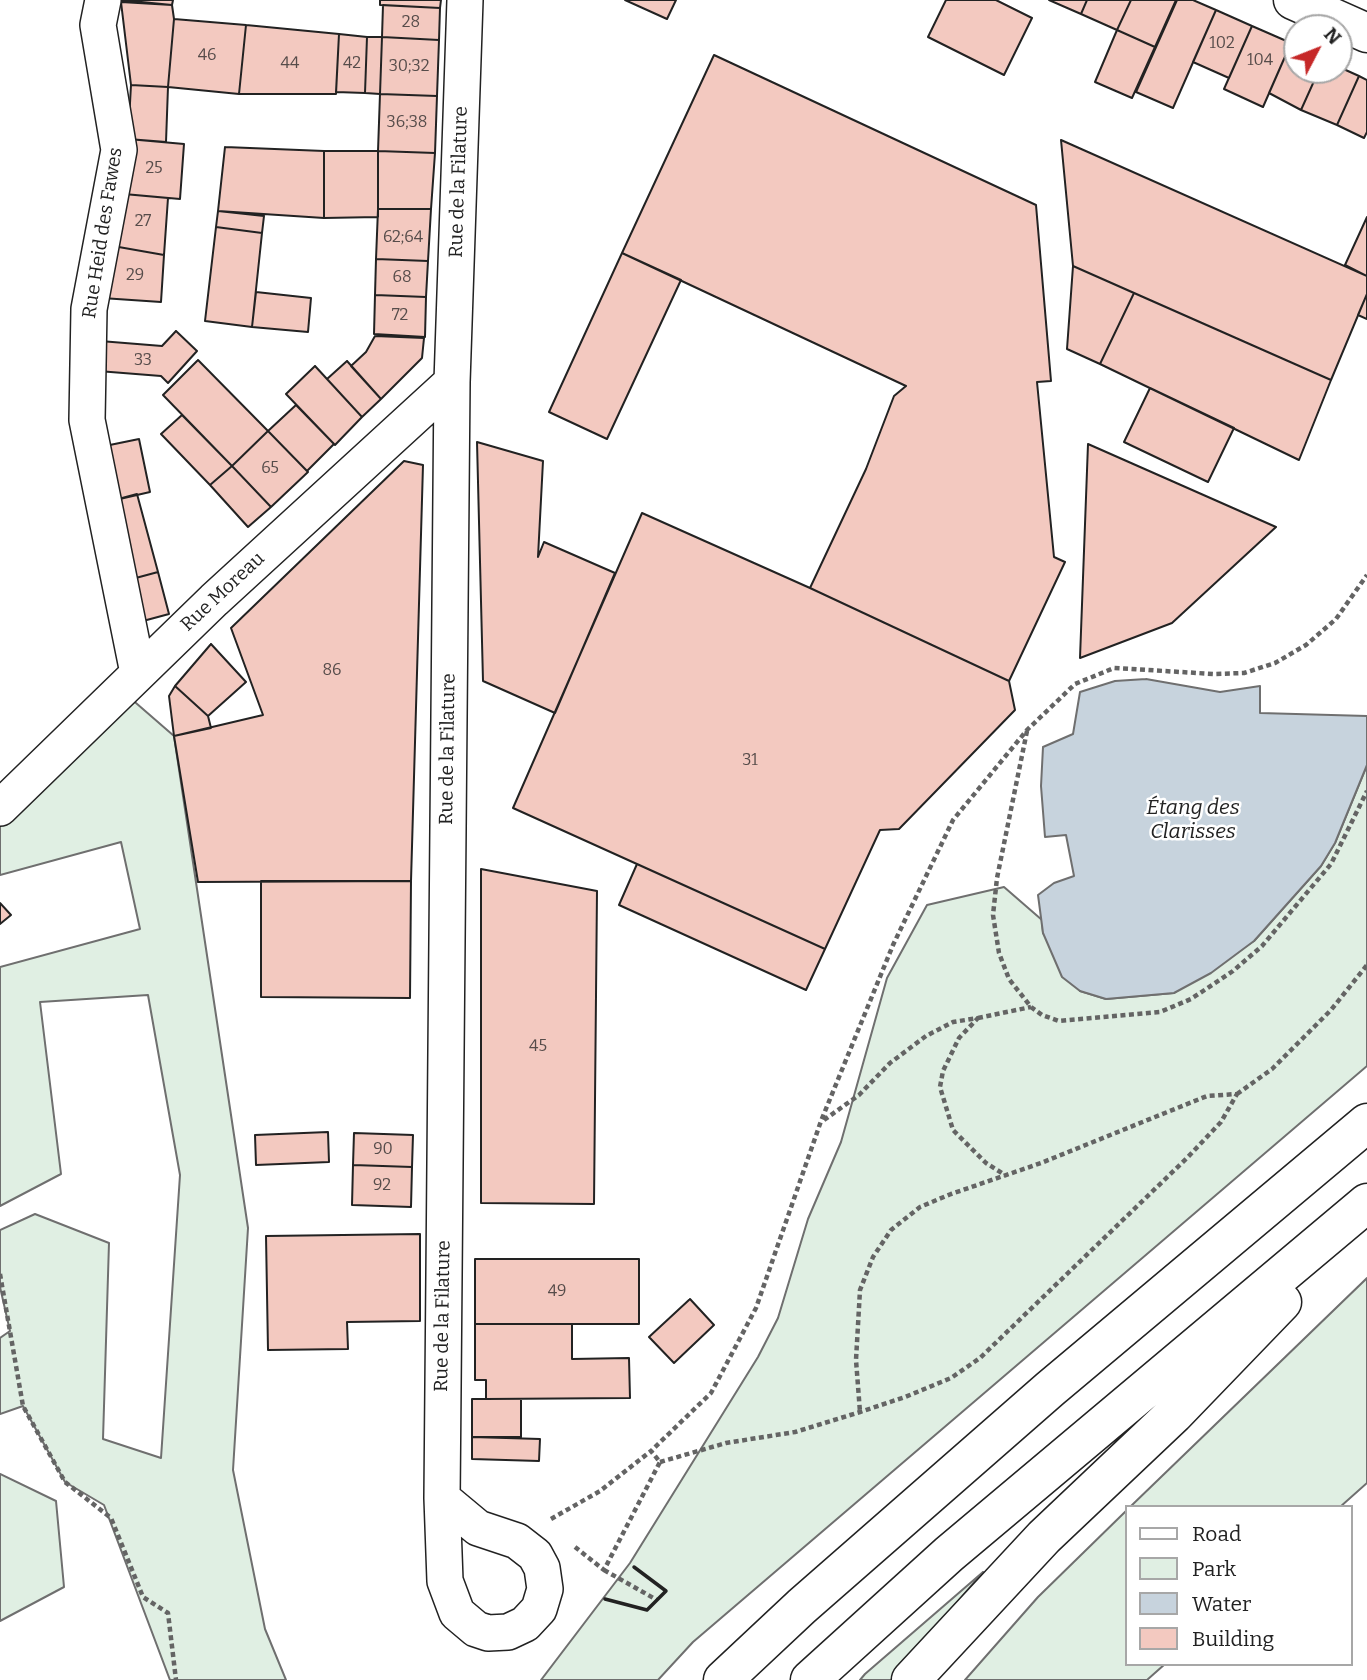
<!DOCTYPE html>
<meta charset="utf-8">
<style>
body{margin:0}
#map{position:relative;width:1367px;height:1680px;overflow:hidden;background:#fff;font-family:Bitter,serif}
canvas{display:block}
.legend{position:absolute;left:1125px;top:1505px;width:228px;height:161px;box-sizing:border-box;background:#fff;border:2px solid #a7a7a7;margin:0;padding:9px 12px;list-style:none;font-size:21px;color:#222}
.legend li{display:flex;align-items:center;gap:14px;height:35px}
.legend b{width:35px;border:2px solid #a7a7a7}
.north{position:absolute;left:1283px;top:14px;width:70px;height:70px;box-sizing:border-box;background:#fff;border:2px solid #a7a7a7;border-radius:50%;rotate:48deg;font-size:19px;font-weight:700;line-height:28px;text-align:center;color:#222}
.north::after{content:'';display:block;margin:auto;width:24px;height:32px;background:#c62828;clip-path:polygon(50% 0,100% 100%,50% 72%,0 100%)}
</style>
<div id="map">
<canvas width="1367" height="1680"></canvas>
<ul class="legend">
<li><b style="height:9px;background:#fff"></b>Road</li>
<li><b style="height:19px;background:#e0efe3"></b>Park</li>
<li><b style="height:19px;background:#c7d3dd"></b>Water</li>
<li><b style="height:19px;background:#f3c9c0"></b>Building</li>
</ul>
<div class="north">N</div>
</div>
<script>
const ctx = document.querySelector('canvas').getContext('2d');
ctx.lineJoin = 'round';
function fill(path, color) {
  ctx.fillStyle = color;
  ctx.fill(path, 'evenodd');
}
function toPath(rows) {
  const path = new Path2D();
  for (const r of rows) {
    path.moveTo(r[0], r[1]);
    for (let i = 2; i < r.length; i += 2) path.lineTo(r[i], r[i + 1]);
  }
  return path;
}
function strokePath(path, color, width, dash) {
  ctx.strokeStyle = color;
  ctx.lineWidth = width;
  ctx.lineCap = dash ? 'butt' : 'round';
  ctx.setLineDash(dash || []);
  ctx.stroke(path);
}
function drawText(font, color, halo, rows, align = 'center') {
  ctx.font = font + ' Bitter,serif';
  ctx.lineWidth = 5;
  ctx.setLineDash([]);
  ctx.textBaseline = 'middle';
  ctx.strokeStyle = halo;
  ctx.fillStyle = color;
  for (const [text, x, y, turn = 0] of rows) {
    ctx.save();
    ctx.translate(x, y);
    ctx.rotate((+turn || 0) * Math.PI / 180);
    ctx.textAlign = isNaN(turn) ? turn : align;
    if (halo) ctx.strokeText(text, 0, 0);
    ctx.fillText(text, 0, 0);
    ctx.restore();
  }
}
const green = toPath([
 [121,690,174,736,248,1228,233,1470,265,1629,286,1680,170,1680,104,1505,65,1482,23,1406,0,1414,0,1338,10,1331,0,1287,0,1230,35,1214,109,1243,103,1439,161,1458,180,1175,148,995,40,1002,61,1174,0,1206,0,967,140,929,121,842,0,875,0,808,121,690],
 [1367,765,1367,1066,693,1642,658,1680,541,1680,630,1563,758,1357,778,1318,808,1219,841,1142,887,978,927,905,1004,887,1042,920,1043,933,1080,991,1106,999,1174,993,1254,941,1321,866,1335,843,1367,765],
 [1367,1278,1367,1483,1340,1507,1130,1507,1367,1278],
 [0,1474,56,1501,64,1587,0,1621,0,1474],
 [1127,1510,1127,1664,1165,1664,1147,1680,965,1680,1038,1597,1127,1510],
 [983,1572,891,1680,860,1680,865,1674,983,1572]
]);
const water = toPath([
 [1146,679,1220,692,1260,686,1260,713,1367,716,1367,765,1335,843,1321,866,1254,941,1211,973,1174,993,1106,999,1080,991,1062,977,1043,933,1038,895,1054,883,1074,876,1066,835,1045,837,1041,786,1043,747,1073,734,1080,692,1115,681,1146,679]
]);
const building = toPath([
 [121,0,173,0,172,5,121,0],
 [380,0,441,0,440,8,380,5,380,0],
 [625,0,676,0,667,19,625,0],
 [946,0,996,0,1032,18,1004,75,928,37,946,0],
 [1049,0,1087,0,1081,14,1049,0],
 [1087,0,1131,0,1117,30,1081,14,1087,0],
 [1131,0,1176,0,1155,47,1117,30,1131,0],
 [1177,0,1193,0,1216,10,1173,108,1136,92,1177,0],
 [121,2,172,5,174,19,168,87,131,85,121,2],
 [383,5,440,8,439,40,382,37,383,5],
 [1216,10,1252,26,1229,78,1193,62,1216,10],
 [174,19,246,25,239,94,168,87,174,19],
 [246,25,339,34,336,94,239,94,246,25],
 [1252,26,1291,43,1263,107,1224,89,1252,26],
 [1117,30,1155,47,1132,98,1095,82,1117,30],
 [339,34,367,37,365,93,336,92,339,34],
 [367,37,382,37,380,94,365,93,367,37],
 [382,37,439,40,437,96,380,94,382,37],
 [1291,43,1297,46,1297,70,1319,70,1301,110,1269,93,1291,43],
 [714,55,1036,205,1051,381,1037,382,1054,557,1065,562,1009,681,810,588,866,469,894,396,906,386,622,253,714,55],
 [1339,67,1359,76,1337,125,1301,110,1319,70,1339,70,1339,67],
 [1359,76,1367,80,1367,132,1364,138,1337,125,1359,76],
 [131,85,168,87,166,142,128,139,131,85],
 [380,94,437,96,435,153,378,151,380,94],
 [128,139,184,144,180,199,124,194,128,139],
 [1061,140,1367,276,1367,294,1331,380,1073,266,1061,140],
 [225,147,324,151,324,218,218,211,225,147],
 [324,151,378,151,378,217,324,218,324,151],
 [378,151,435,153,431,209,378,209,378,151],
 [124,194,168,198,164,255,113,246,124,194],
 [378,209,431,209,428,261,376,259,378,209],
 [218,211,264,216,262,233,216,227,218,211],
 [1367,217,1367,276,1345,265,1367,217],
 [216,227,262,233,252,327,205,321,216,227],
 [113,246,164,255,161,302,102,298,113,246],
 [622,253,681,280,607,439,549,412,622,253],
 [376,259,428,261,426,297,375,295,376,259],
 [1073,266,1134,293,1100,364,1067,349,1073,266],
 [256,292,311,298,308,332,252,327,256,292],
 [1134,293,1331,380,1299,460,1100,364,1134,293],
 [1367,294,1367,319,1358,315,1367,294],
 [375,295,426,297,425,337,374,334,375,295],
 [176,331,197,351,168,383,161,376,98,371,100,341,162,346,176,331],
 [375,336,424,338,422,358,381,399,351,366,366,352,375,336],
 [198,360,268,431,232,466,163,395,198,360],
 [347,361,381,399,362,417,327,379,347,361],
 [315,366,362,417,335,445,286,394,315,366],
 [1150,388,1234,428,1208,482,1124,442,1150,388],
 [296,405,334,444,307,471,268,431,296,405],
 [182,415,232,466,210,485,161,434,182,415],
 [268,431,308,472,271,507,232,466,268,431],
 [139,439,150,492,111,501,100,447,139,439],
 [477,442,543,461,538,557,544,542,615,573,555,713,483,681,477,442],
 [1088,444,1276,527,1172,623,1080,658,1088,444],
 [404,461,423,465,411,881,198,882,174,736,263,715,231,628,404,461],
 [232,466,271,507,248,527,210,485,232,466],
 [137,494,158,572,132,579,111,501,137,494],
 [642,513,810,588,1009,681,1015,710,899,829,880,830,825,949,513,808,642,513],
 [158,572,169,614,143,621,132,579,158,572],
 [211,644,246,682,208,716,175,686,211,644],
 [175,686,208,716,211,728,174,736,169,696,175,686],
 [637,864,825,949,806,990,619,905,637,864],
 [481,869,597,891,594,1204,481,1203,481,869],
 [261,881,411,881,410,998,261,997,261,881],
 [0,903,11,915,0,924,0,903],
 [328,1132,329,1162,256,1165,255,1135,328,1132],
 [354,1133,413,1135,412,1167,353,1165,354,1133],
 [353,1165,412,1167,411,1207,352,1205,353,1165],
 [420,1234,420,1321,347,1322,348,1349,268,1350,266,1236,420,1234],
 [475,1259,639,1259,639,1324,475,1324,475,1259],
 [690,1299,714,1325,674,1363,649,1337,690,1299],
 [475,1324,572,1324,572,1359,629,1358,630,1398,486,1399,486,1380,475,1380,475,1324],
 [472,1399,521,1399,521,1437,472,1437,472,1399],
 [472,1437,540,1439,539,1461,472,1459,472,1437]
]);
const path = toPath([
 [1027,731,997,878,993,915,999,953,1009,979,1031,1007,1042,1015,1059,1021,1160,1012,1191,999,1233,971,1262,946,1331,864,1367,791],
 [978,1018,1031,1007],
 [1237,1094,1272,1069,1331,1010,1367,965],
 [824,1120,859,1095,890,1063,926,1036,953,1022,978,1018,959,1038,943,1071,940,1087,953,1130,986,1163,1005,1175],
 [0,1274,23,1406,65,1482,111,1518,143,1597,168,1613,176,1680],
 [660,1462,726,1443,795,1432,860,1412,905,1397,951,1378,980,1358,1187,1158,1221,1122,1237,1094,1207,1096,1041,1163,951,1194,920,1207,891,1230,873,1257,860,1290,856,1360,860,1412],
 [551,1519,600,1491,651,1451],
 [575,1547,604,1570,660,1462,651,1451,711,1393,756,1308,821,1121,893,945,953,820,1027,730,1075,684,1114,668,1214,674,1244,673,1275,663,1306,645,1336,619,1367,575],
 [604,1570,657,1600]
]);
const minor = toPath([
 [103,0,98,25,119,150,89,309,87,420,138,673],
 [0,808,214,600,452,382],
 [442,1498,478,1528,517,1541,535,1555,542,1568,545,1589,539,1609,525,1624,508,1632,488,1633,476,1629,457,1613,445,1581,442,1498,452,382,465,0]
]);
const tertiary = toPath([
 [1293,0,1367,33]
]);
const motorway = toPath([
 [723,1680,802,1606,1050,1389,1367,1123],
 [810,1680,949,1554,1367,1203],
 [911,1680,1044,1537,1174,1414,1282,1302]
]);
const wall = toPath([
 [605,1599,647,1610,666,1591,634,1567]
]);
const numberNames = [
 ["28",411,23],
 ["102",1222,44],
 ["46",207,56],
 ["104",1260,61],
 ["44",290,64],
 ["42",352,64],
 ["30;32",409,67],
 ["36;38",407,123],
 ["25",154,169],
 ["27",143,222],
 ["62;64",403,238],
 ["29",135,276],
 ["68",402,278],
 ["72",400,316],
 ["33",143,361],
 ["65",270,469],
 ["86",332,671],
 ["31",750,761],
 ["45",538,1047],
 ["90",383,1150],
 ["92",382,1186],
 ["49",557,1292]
];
const streetNames = [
 ["Rue de la Filature",459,182,-88],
 ["Rue Heid des Fawes",103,233,-81],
 ["Rue Moreau",223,592,-43],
 ["Rue de la Filature",448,749,-89],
 ["Rue de la Filature",443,1316,-89]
];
const waterNames = [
 ["Étang des",1193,808],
 ["Clarisses",1193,832]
];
fill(green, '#e0efe3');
strokePath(green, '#6f6f6f', 2);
fill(water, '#c7d3dd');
strokePath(water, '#6f6f6f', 2);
fill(building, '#f3c9c0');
strokePath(building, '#222', 2);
strokePath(minor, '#222', 38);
strokePath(tertiary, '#222', 41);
strokePath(motorway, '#222', 41);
strokePath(path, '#646464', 4.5, [5, 3.5]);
strokePath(minor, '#fff', 35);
strokePath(tertiary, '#fff', 38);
strokePath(motorway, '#fff', 38);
strokePath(wall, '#222', 3.5);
drawText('16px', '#564c4a', null, numberNames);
drawText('19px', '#222', '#fff', streetNames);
drawText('italic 21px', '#222', '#fff', waterNames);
</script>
